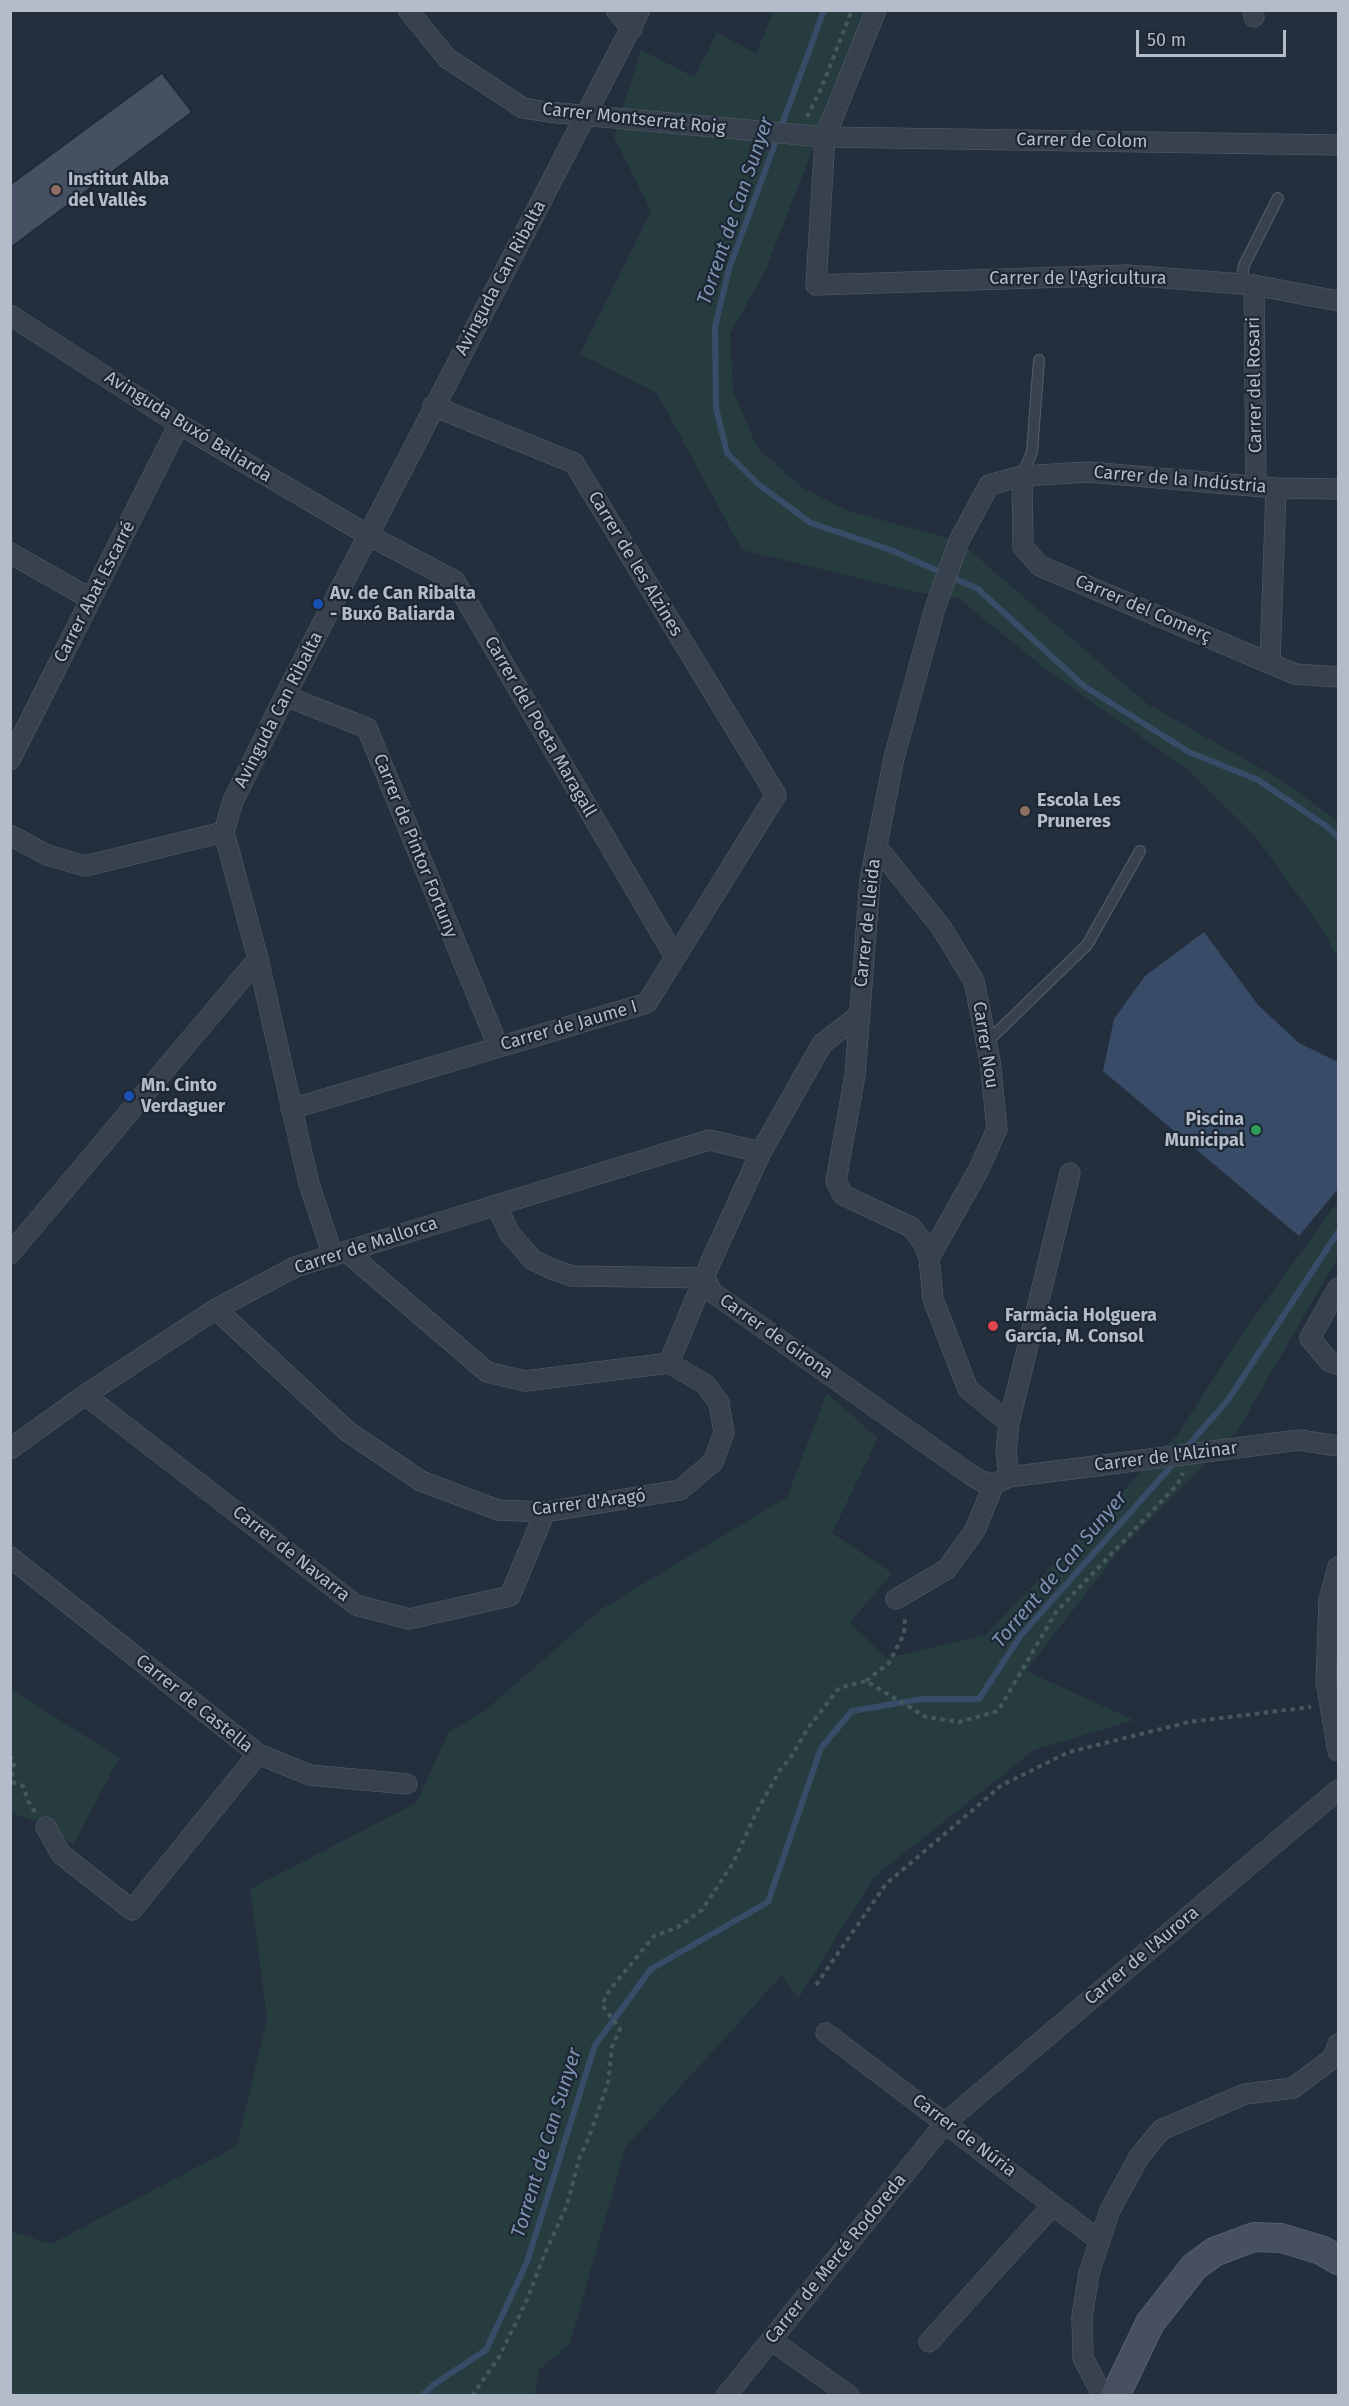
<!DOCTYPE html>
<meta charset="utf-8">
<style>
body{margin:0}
#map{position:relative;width:1349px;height:2406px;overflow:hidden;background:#242f3e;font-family:"Fira Sans",sans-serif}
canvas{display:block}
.frame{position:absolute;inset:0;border:12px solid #b4bcc9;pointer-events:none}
.scale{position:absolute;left:1136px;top:30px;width:150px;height:27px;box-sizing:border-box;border:3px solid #b4bcc9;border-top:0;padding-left:8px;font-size:18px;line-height:21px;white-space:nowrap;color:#b4bcc9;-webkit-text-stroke:4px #1d2633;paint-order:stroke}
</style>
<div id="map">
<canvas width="1349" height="2406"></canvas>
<div class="frame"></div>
<div class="scale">50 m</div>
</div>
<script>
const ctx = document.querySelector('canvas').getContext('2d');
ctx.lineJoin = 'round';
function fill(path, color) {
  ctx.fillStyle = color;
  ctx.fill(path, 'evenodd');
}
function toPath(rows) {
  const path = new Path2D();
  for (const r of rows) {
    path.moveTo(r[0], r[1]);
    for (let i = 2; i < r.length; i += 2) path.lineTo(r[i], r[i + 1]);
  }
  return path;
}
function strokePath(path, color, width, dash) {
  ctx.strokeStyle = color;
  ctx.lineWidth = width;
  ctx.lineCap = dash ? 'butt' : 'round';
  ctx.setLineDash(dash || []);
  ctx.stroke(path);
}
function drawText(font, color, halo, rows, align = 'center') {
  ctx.font = font + ' "Fira Sans",sans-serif';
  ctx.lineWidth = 4.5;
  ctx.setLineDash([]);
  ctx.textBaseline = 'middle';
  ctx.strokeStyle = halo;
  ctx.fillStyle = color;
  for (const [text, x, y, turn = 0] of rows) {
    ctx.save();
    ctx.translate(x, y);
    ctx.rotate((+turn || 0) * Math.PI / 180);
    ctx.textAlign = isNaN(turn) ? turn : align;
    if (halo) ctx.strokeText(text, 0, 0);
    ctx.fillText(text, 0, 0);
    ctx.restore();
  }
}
const green = toPath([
 [774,11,866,11,766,269,730,334,733,391,757,447,801,487,848,511,959,541,1146,703,1281,780,1338,821,1338,959,1323,930,1255,836,1188,770,1047,670,958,598,920,593,742,550,657,393,580,354,651,211,614,137,641,50,694,77,717,33,756,53],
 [1338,1201,1338,1257,1238,1430,1117,1553,1026,1671,1134,1720,1034,1750,874,1877,798,1999,782,1975,625,2148,570,2344,539,2370,535,2395,11,2395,10,2231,51,2244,237,2146,267,2018,250,1889,416,1803,449,1732,486,1710,600,1610,787,1497,827,1393,878,1438,832,1533,892,1573,850,1623,886,1658,986,1635,1177,1435,1250,1323],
 [10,1688,119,1758,73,1845,47,1825,11,1813]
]);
const water = toPath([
 [1204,932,1258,1005,1299,1043,1338,1062,1338,1189,1299,1236,1103,1071,1114,1019,1145,976]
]);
const stream = toPath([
 [824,10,729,269,715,327,716,408,727,453,759,485,811,523,891,550,978,589,1084,686,1189,752,1258,780,1326,826,1338,837],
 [1185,1449,1228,1400,1338,1232],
 [422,2396,433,2385,486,2350,527,2262,595,2045,651,1969,768,1902,821,1748,852,1711,922,1699,979,1699,1021,1635,1175,1462]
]);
const building = toPath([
 [162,73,192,112,10,248,10,185,162,73]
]);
const path = toPath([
 [807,117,821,89,852,10],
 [866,1681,889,1663,904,1634,905,1616],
 [10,1755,14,1763,11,1783],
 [12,1782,23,1786,28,1801,35,1812],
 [816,1985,886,1884,1002,1785,1069,1752,1189,1722,1311,1707],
 [472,2396,499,2357,526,2302,545,2253,567,2205,579,2159,589,2137,608,2083,612,2047,620,2029,602,2005,609,1991,654,1936,678,1927,702,1910,733,1863,757,1811,780,1770,791,1757,808,1728,839,1688,866,1681,926,1717,959,1722,998,1711,1056,1612,1177,1485,1183,1473]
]);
const lane = toPath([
 [1241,284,1244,265,1278,198],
 [1022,476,1032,452,1039,360],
 [986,1043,1087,945,1140,851]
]);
const street = toPath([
 [408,10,447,58,523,108,548,112,825,137,1338,145],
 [616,10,632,29],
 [876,10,825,137,816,285,1127,275,1254,285,1338,301],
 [1253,10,1254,17],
 [1254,285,1256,486],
 [10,315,179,424,368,535,455,581,675,957],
 [1022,476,1023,547,1040,566,1295,674,1338,677],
 [10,553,91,599],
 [1270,663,1276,488],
 [285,696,367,728,498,1046],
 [10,760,179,424],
 [10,835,47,855,85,866,224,832],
 [877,847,941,927,974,981,990,1061,997,1129,978,1171,929,1258],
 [291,1109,647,1003,776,795,574,463,433,406],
 [496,1205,510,1234,533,1260,552,1269,572,1276,705,1278],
 [347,1252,487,1372,525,1381,669,1363],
 [10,1254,258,959],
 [333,1256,309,1184,258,959,224,832,233,801,285,696,640,10],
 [705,1278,712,1292,971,1475,981,1481,994,1484],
 [1338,1288,1310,1338,1329,1361,1338,1365],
 [216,1309,347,1431,421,1481,498,1510,545,1512,680,1490,713,1462,724,1433,719,1403,705,1384,669,1363],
 [669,1363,711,1261,761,1152,822,1044,859,1015],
 [85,1395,356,1605,409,1619,510,1596,545,1512],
 [1009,1423,968,1389,933,1299,929,1258,923,1242,911,1227,843,1195,836,1181,855,1075,870,880,894,758,935,608,959,541,989,485,1022,476,1088,472,1276,488,1338,489],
 [10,1449,85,1395,216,1309,295,1267,709,1140,761,1152],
 [1009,1477,1006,1450,1009,1423,1070,1173],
 [994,1484,1009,1477,1299,1440,1338,1446],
 [10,1557,258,1754,310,1775,407,1784],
 [1338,1567,1329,1600,1326,1681,1338,1751],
 [896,1599,947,1569,975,1530,994,1484],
 [46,1827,61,1854,132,1910,258,1754],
 [826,2033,1100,2241],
 [771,2340,850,2396],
 [929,2342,1053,2205],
 [726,2396,946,2122,1338,1790],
 [1103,2396,1083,2358,1082,2317,1089,2273,1110,2210,1139,2157,1161,2130,1245,2094,1293,2088,1333,2058,1338,2044]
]);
const secondary = toPath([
 [1115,2396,1150,2323,1194,2267,1214,2252,1254,2237,1281,2238,1321,2250,1338,2260]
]);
const markers = [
 [56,190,6,"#8d6e63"],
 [318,604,6,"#1a4fb4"],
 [1025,811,6,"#8d6e63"],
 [129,1096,6,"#1a4fb4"],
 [1256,1130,6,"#2e9e5b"],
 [993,1326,6,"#e0444e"]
];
const streetNames = [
 ["Carrer Montserrat Roig",634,119,6],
 ["Carrer de Colom",1082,141,1],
 ["Avinguda Can Ribalta",501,278,-62],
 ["Carrer de l'Agricultura",1078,279],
 ["Carrer del Rosari",1255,385,-91],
 ["Avinguda Buxó Baliarda",188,427,32],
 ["Carrer de la Indústria",1180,480,5],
 ["Carrer de les Alzines",635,564,59],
 ["Carrer Abat Escarré",95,592,-63],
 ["Carrer del Comerç",1143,609,23],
 ["Avinguda Can Ribalta",279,710,-63],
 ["Carrer del Poeta Maragall",540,727,60],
 ["Carrer de Pintor Fortuny",415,846,68],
 ["Carrer de Lleida",868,923,-84],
 ["Carrer de Jaume I",569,1026,-16],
 ["Carrer Nou",985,1045,81],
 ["Carrer de Mallorca",366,1246,-18],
 ["Carrer de Girona",776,1337,35],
 ["Carrer de l'Alzinar",1166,1457,-7],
 ["Carrer d'Aragó",589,1503,-7],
 ["Carrer de Navarra",291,1554,38],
 ["Carrer de Castella",194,1704,39],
 ["Carrer de l'Aurora",1142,1956,-40],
 ["Carrer de Núria",964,2136,37],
 ["Carrer de Mercé Rodoreda",836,2259,-51]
];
const poiNames = [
 ["Institut Alba",68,180],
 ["del Vallès",68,201],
 ["Av. de Can Ribalta",330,594],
 ["- Buxó Baliarda",330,615],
 ["Escola Les",1037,801],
 ["Pruneres",1037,822],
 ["Mn. Cinto",141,1086],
 ["Verdaguer",141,1107],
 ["Piscina",1244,1120,"right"],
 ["Municipal",1244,1141,"right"],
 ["Farmàcia Holguera",1005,1316],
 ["García, M. Consol",1005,1337]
];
const waterNames = [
 ["Torrent de Can Sunyer",736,211,-71],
 ["Torrent de Can Sunyer",1060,1570,-50],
 ["Torrent de Can Sunyer",547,2143,-73]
];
fill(green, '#263c3f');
fill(water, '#394c67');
strokePath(stream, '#394c67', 6);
fill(building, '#455162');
strokePath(building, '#1f2835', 1.5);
strokePath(lane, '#565f6c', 12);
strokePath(street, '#565f6c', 21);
strokePath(secondary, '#565f6c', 30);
strokePath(path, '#44595c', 4, [4.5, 4.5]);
strokePath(lane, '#38414e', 10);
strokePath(street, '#38414e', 20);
strokePath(secondary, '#465061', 28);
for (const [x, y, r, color] of markers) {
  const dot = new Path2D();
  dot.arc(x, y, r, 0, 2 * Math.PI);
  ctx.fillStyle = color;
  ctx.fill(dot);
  strokePath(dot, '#1d2633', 2);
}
drawText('18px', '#b4bcc9', '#1d2633', streetNames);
drawText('bold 18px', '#b4bcc9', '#1d2633', poiNames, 'left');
drawText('italic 20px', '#7c92b1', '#1d2633', waterNames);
</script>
